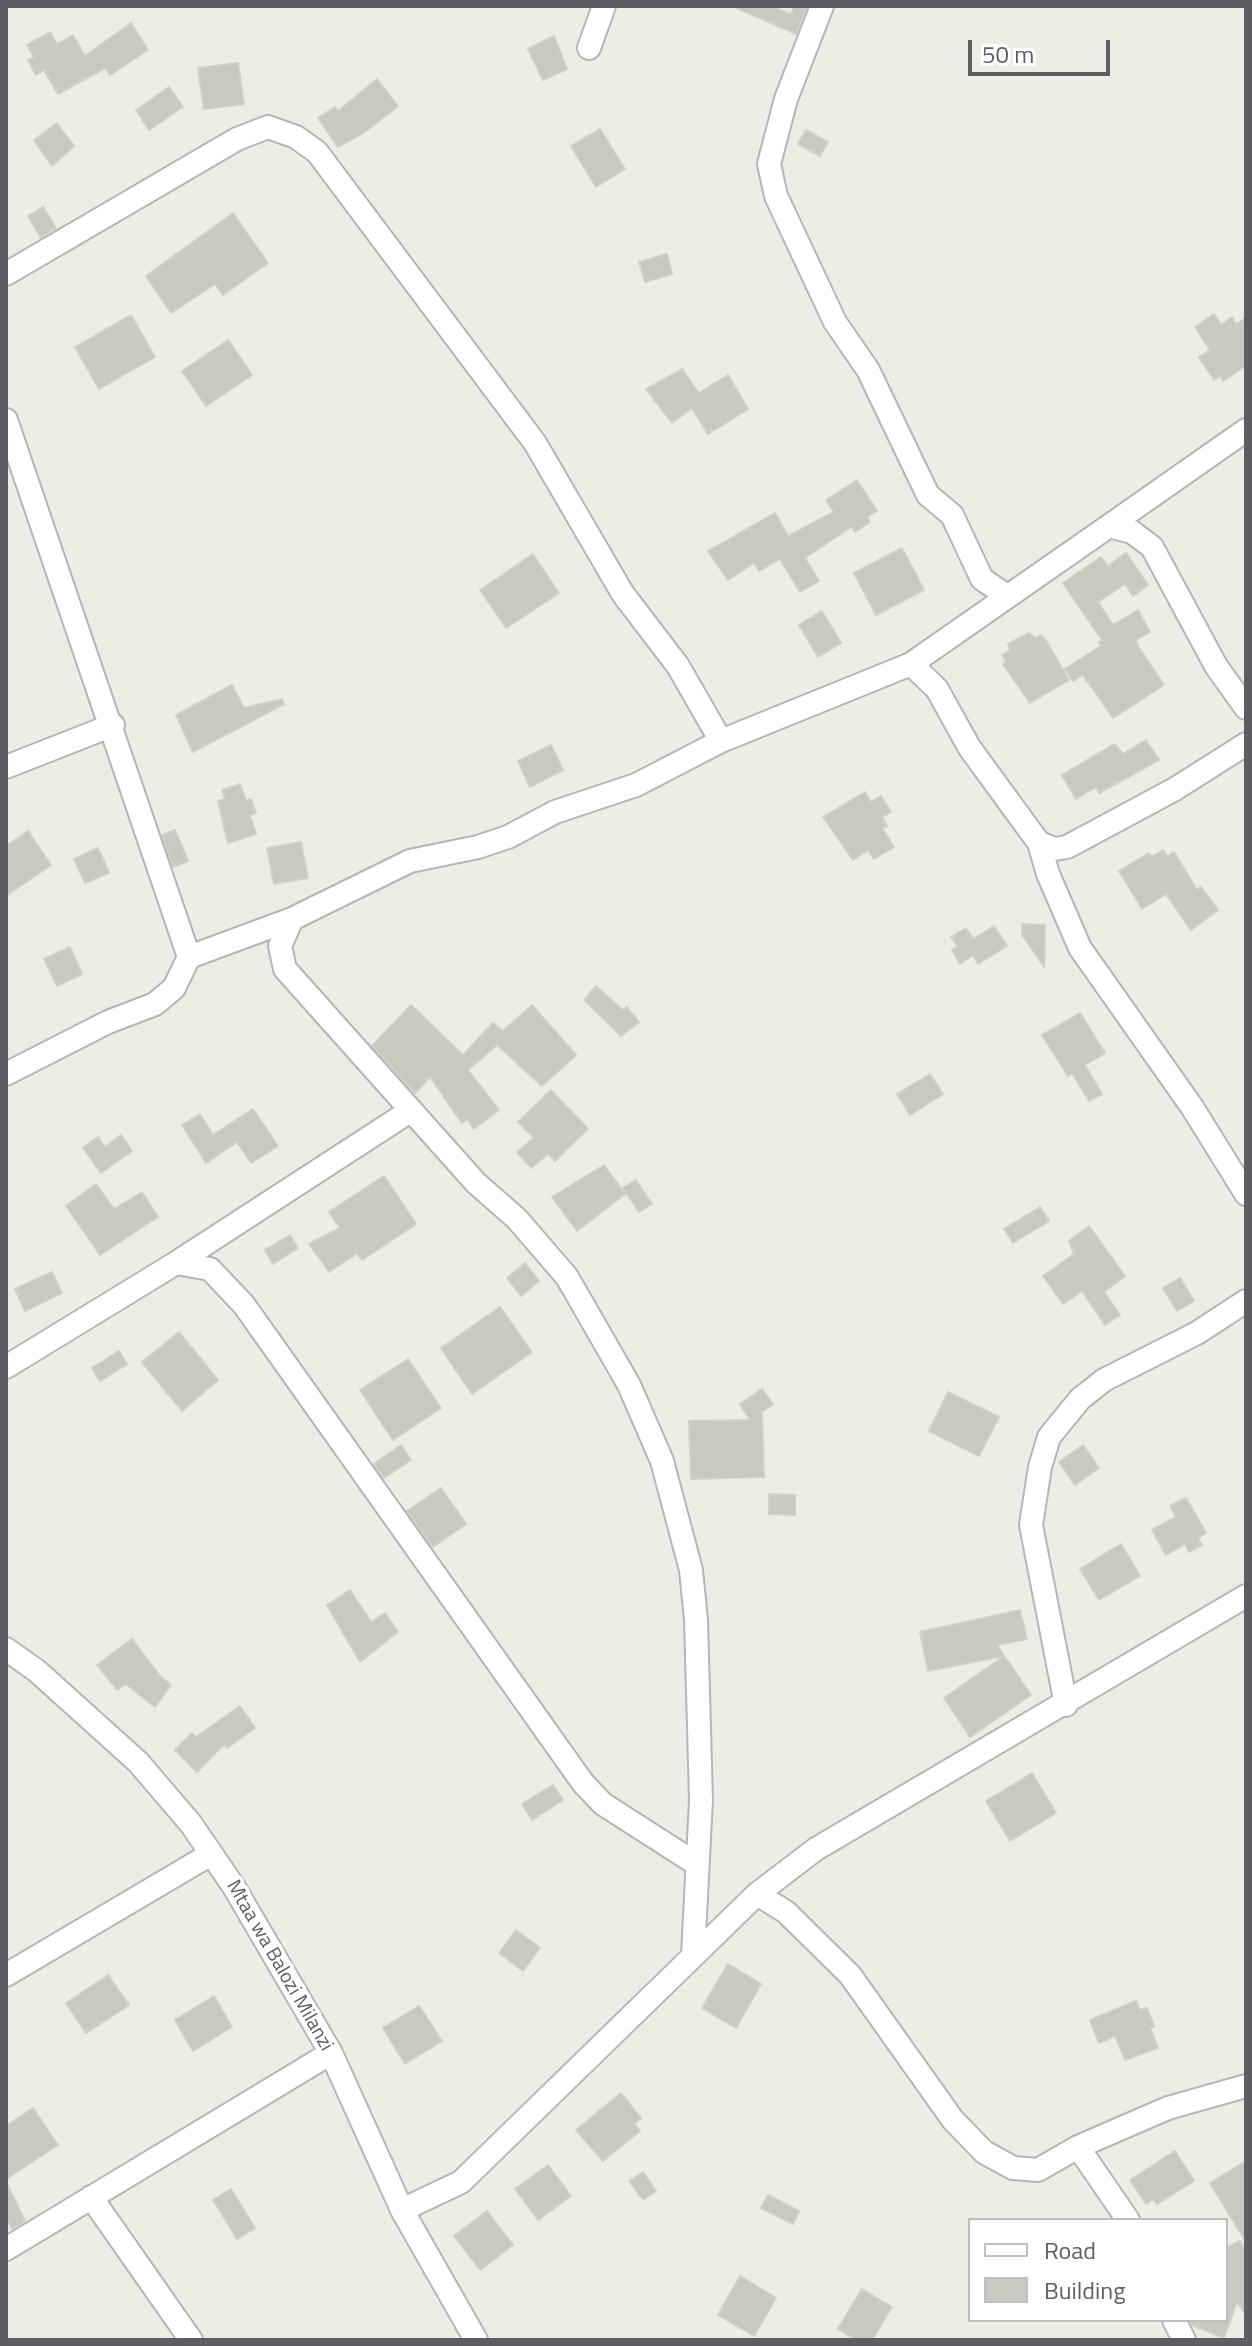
<!DOCTYPE html>
<style>
body{margin:0}
#map{position:relative;width:1252px;height:2346px;overflow:hidden;background:#edede5;font-family:"Titillium Web",sans-serif}
canvas{display:block}
.frame{position:absolute;inset:0;border:8px solid #5c5e63;pointer-events:none}
.legend{position:absolute;left:968px;top:2218px;width:260px;height:104px;box-sizing:border-box;background:#fff;border:2px solid #bebfc1;margin:0;padding:10px 14px;list-style:none;font-size:24px;color:#5c5e63}
.legend li{display:flex;align-items:center;gap:16px;height:40px}
.legend b{width:40px;border:2px solid #bebfc1}
.scale{position:absolute;left:968px;top:40px;width:142px;height:36px;box-sizing:border-box;border:4px solid #5c5e63;border-top:0;padding-left:10px;font-size:24px;line-height:28px;white-space:nowrap;color:#5c5e63;-webkit-text-stroke:6px #fff;paint-order:stroke}
</style>
<div id="map">
<canvas width="1252" height="2346"></canvas>
<div class="frame"></div>
<ul class="legend">
<li><b style="height:10px;background:#fff"></b>Road</li>
<li><b style="height:22px;background:#c9c8c1"></b>Building</li>
</ul>
<div class="scale">50 m</div>
</div>
<script>
const ctx = document.querySelector('canvas').getContext('2d');
ctx.lineJoin = 'round';
function fill(path, color) {
  ctx.fillStyle = color;
  ctx.fill(path, 'evenodd');
}
function toPath(rows) {
  const path = new Path2D();
  for (const r of rows) {
    path.moveTo(r[0], r[1]);
    for (let i = 2; i < r.length; i += 2) path.lineTo(r[i], r[i + 1]);
  }
  return path;
}
function strokePath(path, color, width, dash) {
  ctx.strokeStyle = color;
  ctx.lineWidth = width;
  ctx.lineCap = dash ? 'butt' : 'round';
  ctx.setLineDash(dash || []);
  ctx.stroke(path);
}
function drawText(font, color, halo, rows, align = 'center') {
  ctx.font = font + ' "Titillium Web",sans-serif';
  ctx.lineWidth = 7;
  ctx.setLineDash([]);
  ctx.textBaseline = 'middle';
  ctx.strokeStyle = halo;
  ctx.fillStyle = color;
  for (const [text, x, y, turn = 0] of rows) {
    ctx.save();
    ctx.translate(x, y);
    ctx.rotate((+turn || 0) * Math.PI / 180);
    ctx.textAlign = isNaN(turn) ? turn : align;
    if (halo) ctx.strokeText(text, 0, 0);
    ctx.fillText(text, 0, 0);
    ctx.restore();
  }
}
const building = toPath([
 [732,6,771,6,791,14,794,6,807,6,796,34,732,6],
 [131,23,148,50,110,75,105,68,58,94,44,70,36,75,28,60,34,57,27,45,50,32,57,44,73,35,85,56,131,23],
 [554,36,567,69,543,80,528,49,554,36],
 [238,63,244,104,204,109,198,68,238,63],
 [377,79,398,106,365,132,338,147,318,118,335,107,338,111,377,79],
 [169,87,183,107,149,130,136,110,169,87],
 [57,123,74,146,52,166,34,140,57,123],
 [600,129,625,169,596,187,571,146,600,129],
 [806,130,828,142,820,156,798,144,806,130],
 [43,207,56,228,41,238,28,216,43,207],
 [233,213,268,263,223,295,215,284,171,313,146,276,233,213],
 [667,254,672,274,645,282,639,262,667,254],
 [1214,314,1221,325,1232,317,1236,324,1246,318,1246,366,1223,381,1220,376,1214,380,1199,357,1210,350,1195,327,1214,314],
 [131,315,155,357,99,389,75,347,131,315],
 [228,340,252,375,206,406,182,371,228,340],
 [682,369,699,393,728,375,748,409,708,434,692,408,672,423,646,389,682,369],
 [857,480,877,511,867,517,870,522,855,532,851,527,805,558,819,581,800,592,780,559,759,571,754,563,728,580,708,551,775,513,788,536,834,512,826,500,857,480],
 [902,548,924,590,876,615,854,573,902,548],
 [1126,553,1148,585,1133,596,1125,584,1098,602,1113,625,1138,610,1150,632,1136,640,1138,646,1164,685,1113,718,1083,675,1073,681,1065,669,1101,646,1099,642,1102,640,1063,583,1101,557,1108,566,1126,553],
 [533,554,559,593,506,628,480,590,533,554],
 [822,611,841,643,818,657,799,625,822,611],
 [1029,633,1036,638,1041,635,1045,639,1069,680,1030,703,1003,664,1006,662,1002,655,1010,650,1008,644,1029,633],
 [232,685,244,708,282,699,284,704,193,752,176,715,232,685],
 [1146,740,1159,760,1099,793,1096,787,1076,799,1062,775,1114,744,1123,754,1146,740],
 [551,745,563,770,530,787,518,761,551,745],
 [240,784,246,801,251,799,256,813,250,815,256,834,228,843,218,801,225,799,222,790,240,784],
 [865,792,871,802,881,796,891,812,882,817,887,826,882,828,894,847,874,859,868,850,853,860,823,817,865,792],
 [175,830,188,861,173,867,162,835,175,830],
 [28,831,51,865,6,896,6,846,28,831],
 [301,842,308,878,274,884,267,848,301,842],
 [98,848,109,873,85,883,74,859,98,848],
 [1163,850,1167,856,1174,852,1197,890,1201,887,1218,910,1191,930,1166,894,1142,909,1119,871,1149,853,1152,857,1163,850],
 [1022,924,1045,925,1044,967,1022,935,1022,924],
 [994,926,1007,946,978,964,973,955,960,964,952,950,958,946,951,937,966,928,973,939,994,926],
 [70,947,82,974,57,986,44,959,70,947],
 [596,986,623,1010,627,1007,639,1022,621,1036,584,1000,596,986],
 [411,1005,463,1055,493,1023,503,1031,532,1005,576,1055,542,1086,497,1045,468,1070,499,1110,474,1129,467,1119,462,1123,430,1077,415,1093,372,1046,411,1005],
 [1080,1013,1105,1053,1085,1065,1102,1094,1089,1101,1072,1073,1068,1076,1042,1035,1080,1013],
 [930,1074,943,1094,910,1115,897,1094,930,1074],
 [551,1090,588,1129,555,1161,548,1154,531,1168,517,1152,534,1138,518,1122,551,1090],
 [253,1109,278,1146,251,1163,237,1142,206,1163,182,1125,200,1114,213,1135,253,1109],
 [121,1135,132,1151,101,1173,83,1148,98,1137,105,1147,121,1135],
 [604,1165,625,1194,577,1231,552,1197,604,1165],
 [384,1176,416,1224,362,1260,357,1253,329,1272,309,1244,340,1228,329,1212,384,1176],
 [636,1180,652,1204,639,1212,623,1188,636,1180],
 [96,1184,114,1209,142,1192,158,1217,100,1255,66,1206,96,1184],
 [1040,1207,1049,1221,1013,1243,1004,1229,1040,1207],
 [1089,1226,1125,1276,1104,1292,1120,1315,1105,1325,1082,1291,1063,1304,1043,1276,1074,1254,1069,1241,1089,1226],
 [290,1235,298,1248,273,1264,265,1250,290,1235],
 [525,1263,539,1281,521,1296,507,1278,525,1263],
 [52,1272,62,1293,25,1311,15,1289,52,1272],
 [1180,1278,1194,1301,1177,1311,1163,1288,1180,1278],
 [500,1307,532,1352,472,1394,441,1348,500,1307],
 [179,1332,218,1380,182,1411,142,1362,179,1332],
 [119,1351,127,1364,100,1381,92,1368,119,1351],
 [408,1359,441,1408,393,1440,360,1390,408,1359],
 [762,1389,773,1404,762,1412,764,1477,691,1479,689,1421,750,1420,740,1404,762,1389],
 [948,1392,999,1417,979,1456,929,1431,948,1392],
 [401,1445,411,1460,384,1478,374,1464,401,1445],
 [1083,1445,1099,1468,1075,1485,1059,1462,1083,1445],
 [441,1488,466,1524,433,1547,407,1511,441,1488],
 [769,1494,795,1495,795,1515,769,1514,769,1494],
 [1186,1498,1206,1533,1198,1538,1202,1545,1189,1552,1185,1544,1166,1555,1152,1530,1176,1517,1170,1506,1186,1498],
 [1121,1544,1140,1576,1099,1600,1080,1569,1121,1544],
 [350,1590,371,1622,385,1613,398,1632,360,1662,327,1605,350,1590],
 [1020,1610,1027,1639,997,1645,1031,1695,970,1737,944,1698,1004,1656,928,1671,920,1632,1020,1610],
 [132,1639,160,1676,171,1685,155,1707,126,1684,117,1690,97,1665,132,1639],
 [240,1706,255,1728,227,1748,224,1744,197,1772,175,1750,192,1733,196,1737,240,1706],
 [1032,1773,1056,1813,1010,1841,986,1801,1032,1773],
 [553,1785,563,1800,532,1820,522,1804,553,1785],
 [516,1930,540,1948,523,1971,499,1953,516,1930],
 [728,1964,761,1984,736,2028,702,2008,728,1964],
 [108,1975,129,2005,86,2033,66,2003,108,1975],
 [214,1996,232,2027,193,2051,175,2020,214,1996],
 [1136,2001,1140,2010,1147,2008,1154,2026,1150,2028,1158,2048,1125,2060,1115,2036,1099,2043,1090,2020,1136,2001],
 [419,2006,442,2041,405,2064,383,2028,419,2006],
 [621,2093,641,2118,634,2124,640,2131,603,2161,576,2130,621,2093],
 [33,2108,58,2145,6,2179,6,2126,33,2108],
 [1175,2151,1194,2181,1157,2204,1154,2199,1146,2204,1130,2180,1175,2151],
 [1246,2161,1246,2242,1210,2183,1246,2161],
 [548,2165,571,2196,538,2220,515,2189,548,2165],
 [643,2172,656,2191,643,2200,629,2181,643,2172],
 [6,2182,25,2221,12,2229,6,2217,6,2182],
 [231,2189,255,2228,237,2239,213,2200,231,2189],
 [768,2195,799,2211,793,2224,761,2208,768,2195],
 [487,2211,513,2245,480,2270,454,2236,487,2211],
 [1240,2241,1246,2252,1246,2315,1237,2302,1224,2338,1192,2325,1190,2320,1226,2320,1226,2248,1240,2241],
 [740,2276,776,2298,754,2336,718,2315,740,2276],
 [862,2289,892,2307,872,2340,856,2340,838,2329,862,2289]
]);
const minor = toPath([
 [822,6,786,99,769,164,776,196,835,322,868,370,928,495,952,515,982,579,1007,596],
 [589,48,604,6],
 [6,274,237,139,268,127,296,137,317,152,535,443,623,594,678,666,721,741],
 [6,420,189,957,174,988,155,1004,108,1022,6,1074],
 [1109,526,1246,430],
 [911,664,937,689,969,747,1039,843,1048,874,1080,948,1192,1107,1246,1194],
 [6,767,113,725],
 [1039,843,1055,849,1067,847,1175,789,1246,744],
 [189,957,292,919],
 [176,1263,210,1269,244,1305,583,1783,603,1804,695,1863],
 [6,1367,176,1263,410,1111],
 [6,1649,37,1671,138,1762,191,1824,234,1887,331,2053,402,2210,476,2340],
 [1066,1705,1031,1525,1040,1467,1049,1437,1080,1399,1104,1380,1197,1333,1246,1301],
 [757,1894,786,1912,850,1975,953,2120,984,2152,1013,2168,1038,2170,1078,2147,1168,2108,1246,2086],
 [693,1955,701,1800,696,1620,691,1570,662,1461,629,1385,567,1277,517,1219,476,1183,285,969,280,946,292,919,410,861,478,847,508,837,555,812,636,785,721,741,911,664,1109,526,1132,532,1152,547,1216,666,1246,708],
 [6,1975,211,1854],
 [1078,2147,1128,2220],
 [91,2197,191,2340],
 [402,2210,461,2182,757,1894,816,1849,1246,1596],
 [6,2249,331,2053],
 [1174,2320,1184,2340]
]);
const streetNames = [
 ["Mtaa wa Balozi Milanzi",279,1966,60]
];
fill(building, '#c9c8c1');
strokePath(building, '#d1d1c4', 2);
strokePath(minor, '#b5b5ba', 26);
strokePath(minor, '#fff', 22);
drawText('20px', '#5c5e63', '#fff', streetNames);
</script>
